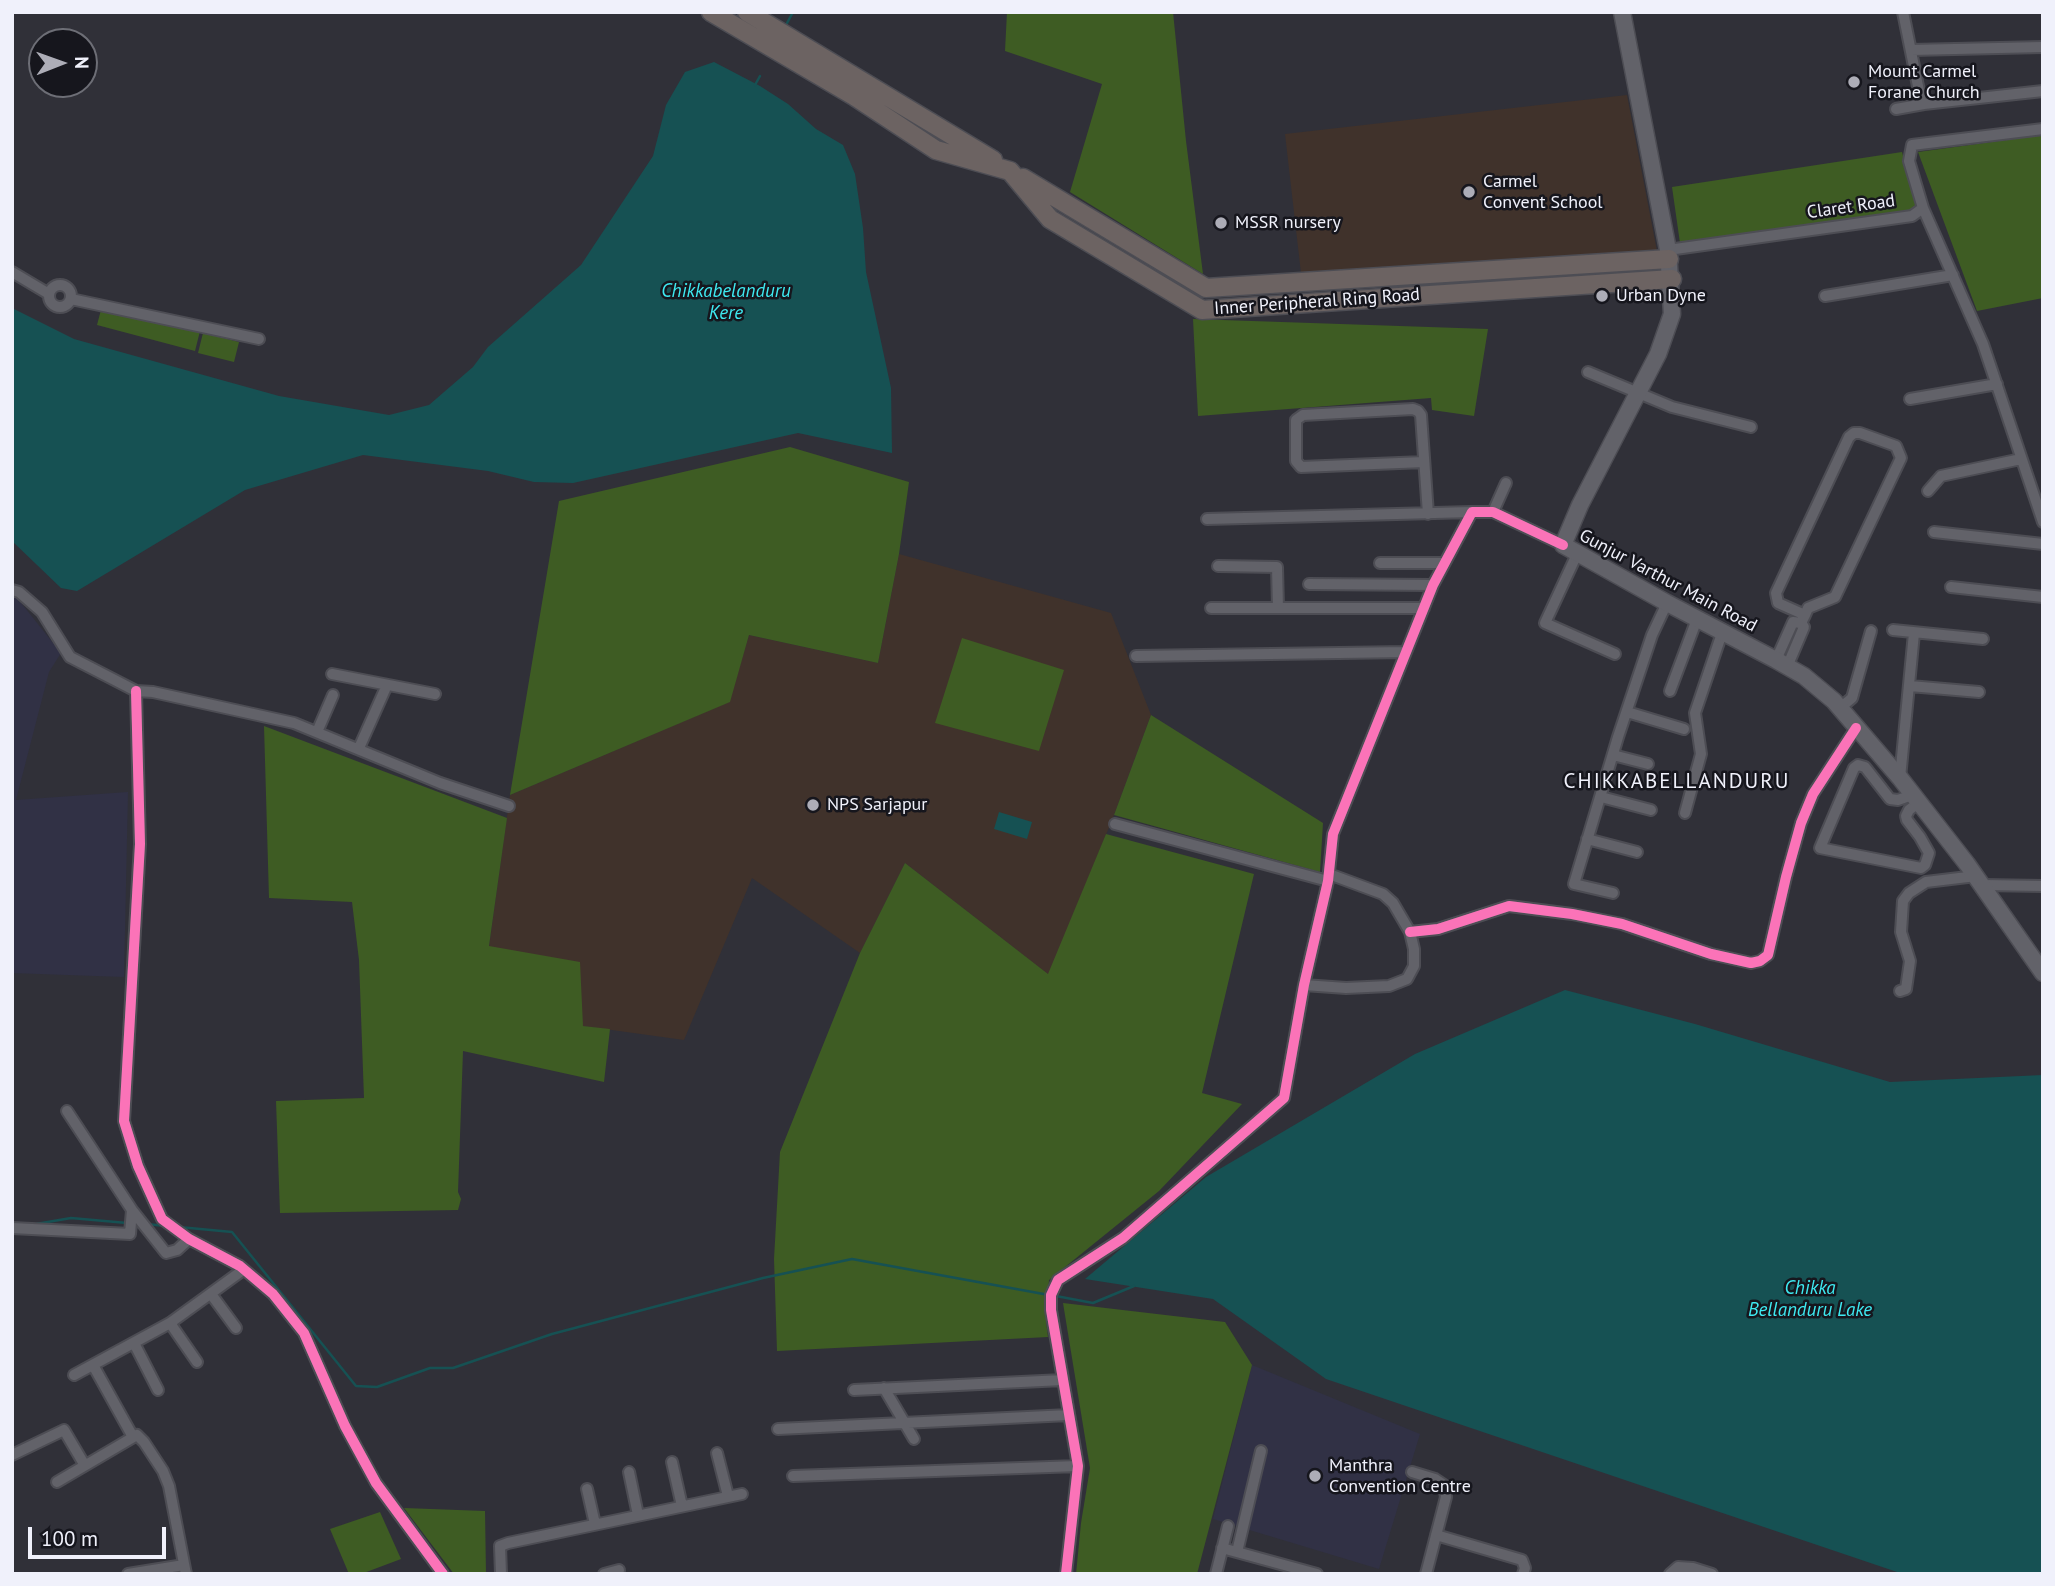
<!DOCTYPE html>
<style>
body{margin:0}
#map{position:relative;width:2055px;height:1586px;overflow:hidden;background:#303038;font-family:"PT Sans",sans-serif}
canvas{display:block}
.frame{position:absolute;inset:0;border:14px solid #f0f1fb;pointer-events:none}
.north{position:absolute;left:28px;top:28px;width:70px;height:70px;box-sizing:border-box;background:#16161d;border:2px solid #6d6e76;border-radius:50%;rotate:89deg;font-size:19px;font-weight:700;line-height:28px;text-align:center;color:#f0f1fb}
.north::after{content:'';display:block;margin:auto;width:24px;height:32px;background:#adadb7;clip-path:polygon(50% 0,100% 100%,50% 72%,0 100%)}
.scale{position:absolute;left:28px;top:1527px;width:138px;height:32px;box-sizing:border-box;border:4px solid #f0f1fb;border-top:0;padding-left:9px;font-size:21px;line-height:24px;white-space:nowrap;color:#f0f1fb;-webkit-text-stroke:5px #16161d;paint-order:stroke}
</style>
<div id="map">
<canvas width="2055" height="1586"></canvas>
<div class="frame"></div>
<div class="north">N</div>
<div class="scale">100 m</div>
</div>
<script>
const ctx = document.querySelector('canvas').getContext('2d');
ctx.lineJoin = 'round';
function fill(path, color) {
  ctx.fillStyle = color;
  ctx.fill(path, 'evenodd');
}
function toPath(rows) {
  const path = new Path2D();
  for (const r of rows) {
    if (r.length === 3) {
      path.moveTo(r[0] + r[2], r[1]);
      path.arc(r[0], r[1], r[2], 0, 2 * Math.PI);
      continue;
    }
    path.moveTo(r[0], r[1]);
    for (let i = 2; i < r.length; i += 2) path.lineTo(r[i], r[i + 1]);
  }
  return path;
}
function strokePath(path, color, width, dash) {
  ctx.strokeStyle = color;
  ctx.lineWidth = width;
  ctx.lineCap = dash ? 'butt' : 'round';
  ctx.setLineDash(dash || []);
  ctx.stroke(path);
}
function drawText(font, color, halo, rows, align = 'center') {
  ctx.font = font + ' "PT Sans",sans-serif';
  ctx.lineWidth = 5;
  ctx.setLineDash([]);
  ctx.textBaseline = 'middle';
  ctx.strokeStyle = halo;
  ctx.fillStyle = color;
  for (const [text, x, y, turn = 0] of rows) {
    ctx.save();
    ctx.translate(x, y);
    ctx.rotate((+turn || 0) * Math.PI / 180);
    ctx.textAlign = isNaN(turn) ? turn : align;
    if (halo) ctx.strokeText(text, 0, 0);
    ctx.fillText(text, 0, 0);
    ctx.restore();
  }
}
const built = toPath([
 [12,597,18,599,61,653,49,672,16,800,128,792,124,977,12,973],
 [1252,1365,1420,1434,1379,1569,1213,1519]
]);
const education = toPath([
 [1627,95,1657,251,1301,273,1285,134],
 [899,554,1111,613,1151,715,1114,815,1049,975,905,863,860,953,752,878,684,1040,583,1026,489,947,510,795,729,702,749,635,878,663]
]);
const green = toPath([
 [1007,12,1173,12,1186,141,1203,274,1070,192,1102,84,1005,51],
 [2043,135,2043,298,1977,311,1918,152],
 [1902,152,1917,209,1680,243,1672,187],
 [102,306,200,331,195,351,97,325],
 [1193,319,1488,329,1474,416,1432,410,1431,398,1198,416],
 [203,333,239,342,234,362,198,353],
 [790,447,909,482,899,554,878,663,749,635,730,702,510,795,559,501],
 [962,638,1064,670,1039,751,935,723],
 [1151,715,1323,823,1320,872,1114,815],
 [264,726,507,818,489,946,580,962,583,1026,610,1029,604,1082,463,1051,458,1192,461,1199,458,1210,280,1213,276,1101,364,1098,359,960,352,902,269,898],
 [1106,834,1254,874,1202,1093,1242,1104,1159,1191,1049,1280,1046,1320,1048,1337,777,1351,774,1259,780,1152,860,953,905,863,1048,974],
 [1063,1303,1225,1322,1252,1365,1197,1574,1076,1574,1081,1523,1090,1468],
 [404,1508,485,1511,486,1574,454,1574],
 [380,1512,401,1559,361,1574,349,1574,330,1529]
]);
const water = toPath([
 [714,62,760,86,788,104,816,129,843,145,855,174,863,228,866,272,891,388,892,453,798,433,573,483,534,482,488,471,363,455,245,490,77,591,61,588,12,541,12,308,74,339,279,396,389,415,429,405,473,367,488,347,581,265,653,156,666,105,685,72],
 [999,812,1032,822,1027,839,994,829],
 [1565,990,1695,1024,1890,1082,2043,1075,2043,1574,1903,1574,1326,1379,1213,1299,1085,1279,1206,1177,1415,1054]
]);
const stream = toPath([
 [786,25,793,12],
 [755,85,760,76],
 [36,1224,71,1218,127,1223],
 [147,1224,165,1226],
 [179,1227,232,1232,356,1386,377,1387,430,1368,453,1368,552,1334,763,1278,852,1259,1049,1295],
 [1056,1296,1093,1303,1134,1286]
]);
const minor = toPath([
 [1903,12,1921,101,1924,104,2043,91],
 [1911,50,2043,47],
 [1896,109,1924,104],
 [1923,208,1983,344,2043,522],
 [1668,250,1912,216,1923,208,1909,161,1912,145,2043,129],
 [12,272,49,294],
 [60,296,11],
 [1825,296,1953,275],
 [71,299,259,339],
 [1588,372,1672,407,1751,427],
 [1910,399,1997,384],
 [1854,433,1860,433,1896,446,1901,458,1835,597,1808,608,1805,615,1778,603,1776,593,1849,437,1854,433],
 [1424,462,1301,467,1296,461,1296,420,1303,415,1413,409,1418,411,1421,415,1428,514],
 [1928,491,1941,476,2021,459],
 [1493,512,1506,483],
 [1207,519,1472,512],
 [1934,532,2043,544],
 [1578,552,1545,623,1615,654],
 [1380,563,1444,563],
 [1218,566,1277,567,1278,608],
 [1309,584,1433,585],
 [1951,587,2043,597],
 [12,590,19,592,42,612,70,657,136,691,153,692,294,723,440,783,509,806],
 [1211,608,1424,608],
 [1893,630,1983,639],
 [1136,656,1406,652],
 [1776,660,1793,622,1801,623],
 [1787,667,1804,627,1801,623,1805,615],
 [332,674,435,694],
 [1910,686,1979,692],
 [136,691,140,844,124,1121,138,1166,162,1219,189,1239,240,1266,273,1294,304,1333,345,1426,376,1483,443,1574],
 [1670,691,1697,619],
 [1840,708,1852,698,1871,631],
 [1627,712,1684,729],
 [317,732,333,695],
 [359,748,387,685],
 [1613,755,1648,764],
 [1900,778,1914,633],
 [1912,795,1898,800,1890,799,1865,767,1858,765,1854,768,1820,848,1921,868,1925,865,1929,853,1920,837,1907,820,1906,816,1909,810,1918,803],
 [1601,797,1651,810],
 [1685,813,1701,754,1695,713,1722,633],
 [1115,824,1328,881],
 [1587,839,1637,852],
 [1983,885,2043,886],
 [1613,893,1574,884,1618,737,1652,635,1667,603],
 [1410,932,1438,929,1509,906,1572,914,1622,924,1711,954,1751,963,1760,961,1768,955,1786,877,1801,823,1813,794,1856,728],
 [1304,985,1346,988,1389,986,1407,979,1414,966,1414,949,1410,932,1393,903,1383,894,1329,874],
 [1900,991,1906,989,1910,961,1901,932,1903,901,1909,893,1926,882,1976,876],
 [67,1111,132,1210,166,1253,177,1250,189,1239],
 [12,1228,130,1234,132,1210],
 [211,1294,236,1328],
 [170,1323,197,1362],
 [134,1343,158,1390],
 [93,1365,133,1437],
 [74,1375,170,1323,243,1270],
 [884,1388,914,1439],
 [854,1390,1063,1380],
 [778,1429,1069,1415],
 [717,1453,728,1496],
 [12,1455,64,1430,84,1464],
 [672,1462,682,1506],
 [629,1472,638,1515],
 [1412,1472,1435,1479,1444,1485,1446,1497,1426,1574],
 [793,1476,1078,1466],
 [57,1482,137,1435,144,1442,163,1471,169,1486,186,1574],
 [587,1489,595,1524],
 [1436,1535,1522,1560,1525,1568,1523,1574],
 [1222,1548,1317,1574],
 [1237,1552,1261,1451],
 [128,1574,184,1565],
 [501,1574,500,1546,508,1543,742,1494],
 [604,1574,619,1570],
 [1066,1574,1078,1466,1051,1310,1051,1295,1058,1280,1123,1238,1284,1098,1304,985,1328,881,1333,834,1433,585,1472,512,1493,512,1563,545],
 [1216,1574,1228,1526],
 [1670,1574,1678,1567,1693,1568,1712,1574]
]);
const secondary = toPath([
 [1622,12,1668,250,1672,314,1658,354,1580,505,1563,545,1667,603,1776,660,1804,676,1834,701,1900,778,1967,864,2043,973]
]);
const primary = toPath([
 [711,12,854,96,936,150,1010,171,1050,219,1202,310,1672,279],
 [747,12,993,160],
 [1023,178,1206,288,1669,259]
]);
const cycleway = toPath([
 [136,691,140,844,124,1121,138,1166,162,1219,189,1239,240,1266,273,1294,304,1333,345,1426,376,1483,443,1574],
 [1410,932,1438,929,1509,906,1572,914,1622,924,1711,954,1751,963,1760,961,1768,955,1786,877,1801,823,1813,794,1856,728],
 [1066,1574,1078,1466,1051,1310,1051,1295,1058,1280,1123,1238,1284,1098,1304,985,1328,881,1333,834,1433,585,1472,512,1493,512,1563,545]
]);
const markers = [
 [1854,82,7,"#adadb7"],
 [1469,192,7,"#adadb7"],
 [1221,223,7,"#adadb7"],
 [1602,296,7,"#adadb7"],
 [813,805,7,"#adadb7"],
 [1315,1476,7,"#adadb7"]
];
const poiNames = [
 ["Mount Carmel",1868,72],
 ["Forane Church",1868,93],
 ["Carmel",1483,182],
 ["Convent School",1483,203],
 ["MSSR nursery",1235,223],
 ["Urban Dyne",1616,296],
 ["NPS Sarjapur",827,805],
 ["Manthra",1329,1466],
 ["Convention Centre",1329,1487]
];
const streetNames = [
 ["Claret Road",1851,207,-8],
 ["Inner Peripheral Ring Road",1317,302,-4],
 ["Gunjur Varthur Main Road",1668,581,28]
];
const waterNames = [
 ["Chikkabelanduru",726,292],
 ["Kere",726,314],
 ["Chikka",1810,1289],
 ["Bellanduru Lake",1810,1311]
];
const quarterNames = [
 ["CHIKKABELLANDURU",1677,782]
];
fill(built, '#313145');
fill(education, '#40322b');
fill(green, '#3e5c23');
fill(water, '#165153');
strokePath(stream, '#165153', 2.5);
strokePath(minor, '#4d4d54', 14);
strokePath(secondary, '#4d4d54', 19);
strokePath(primary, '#4d4d54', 21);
strokePath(minor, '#626269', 10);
strokePath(secondary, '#626269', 16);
strokePath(primary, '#6c6362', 18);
strokePath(cycleway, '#fb73b8', 10);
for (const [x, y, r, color] of markers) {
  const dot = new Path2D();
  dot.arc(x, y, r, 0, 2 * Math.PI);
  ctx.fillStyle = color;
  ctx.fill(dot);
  strokePath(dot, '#16161d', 2.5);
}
drawText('18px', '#f0f1fb', '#16161d', poiNames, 'left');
drawText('18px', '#f0f1fb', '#16161d', streetNames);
drawText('italic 19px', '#3eeaf1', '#16161d', waterNames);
ctx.letterSpacing = '2px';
drawText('21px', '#f0f1fb', '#16161d', quarterNames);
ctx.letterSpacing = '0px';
</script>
